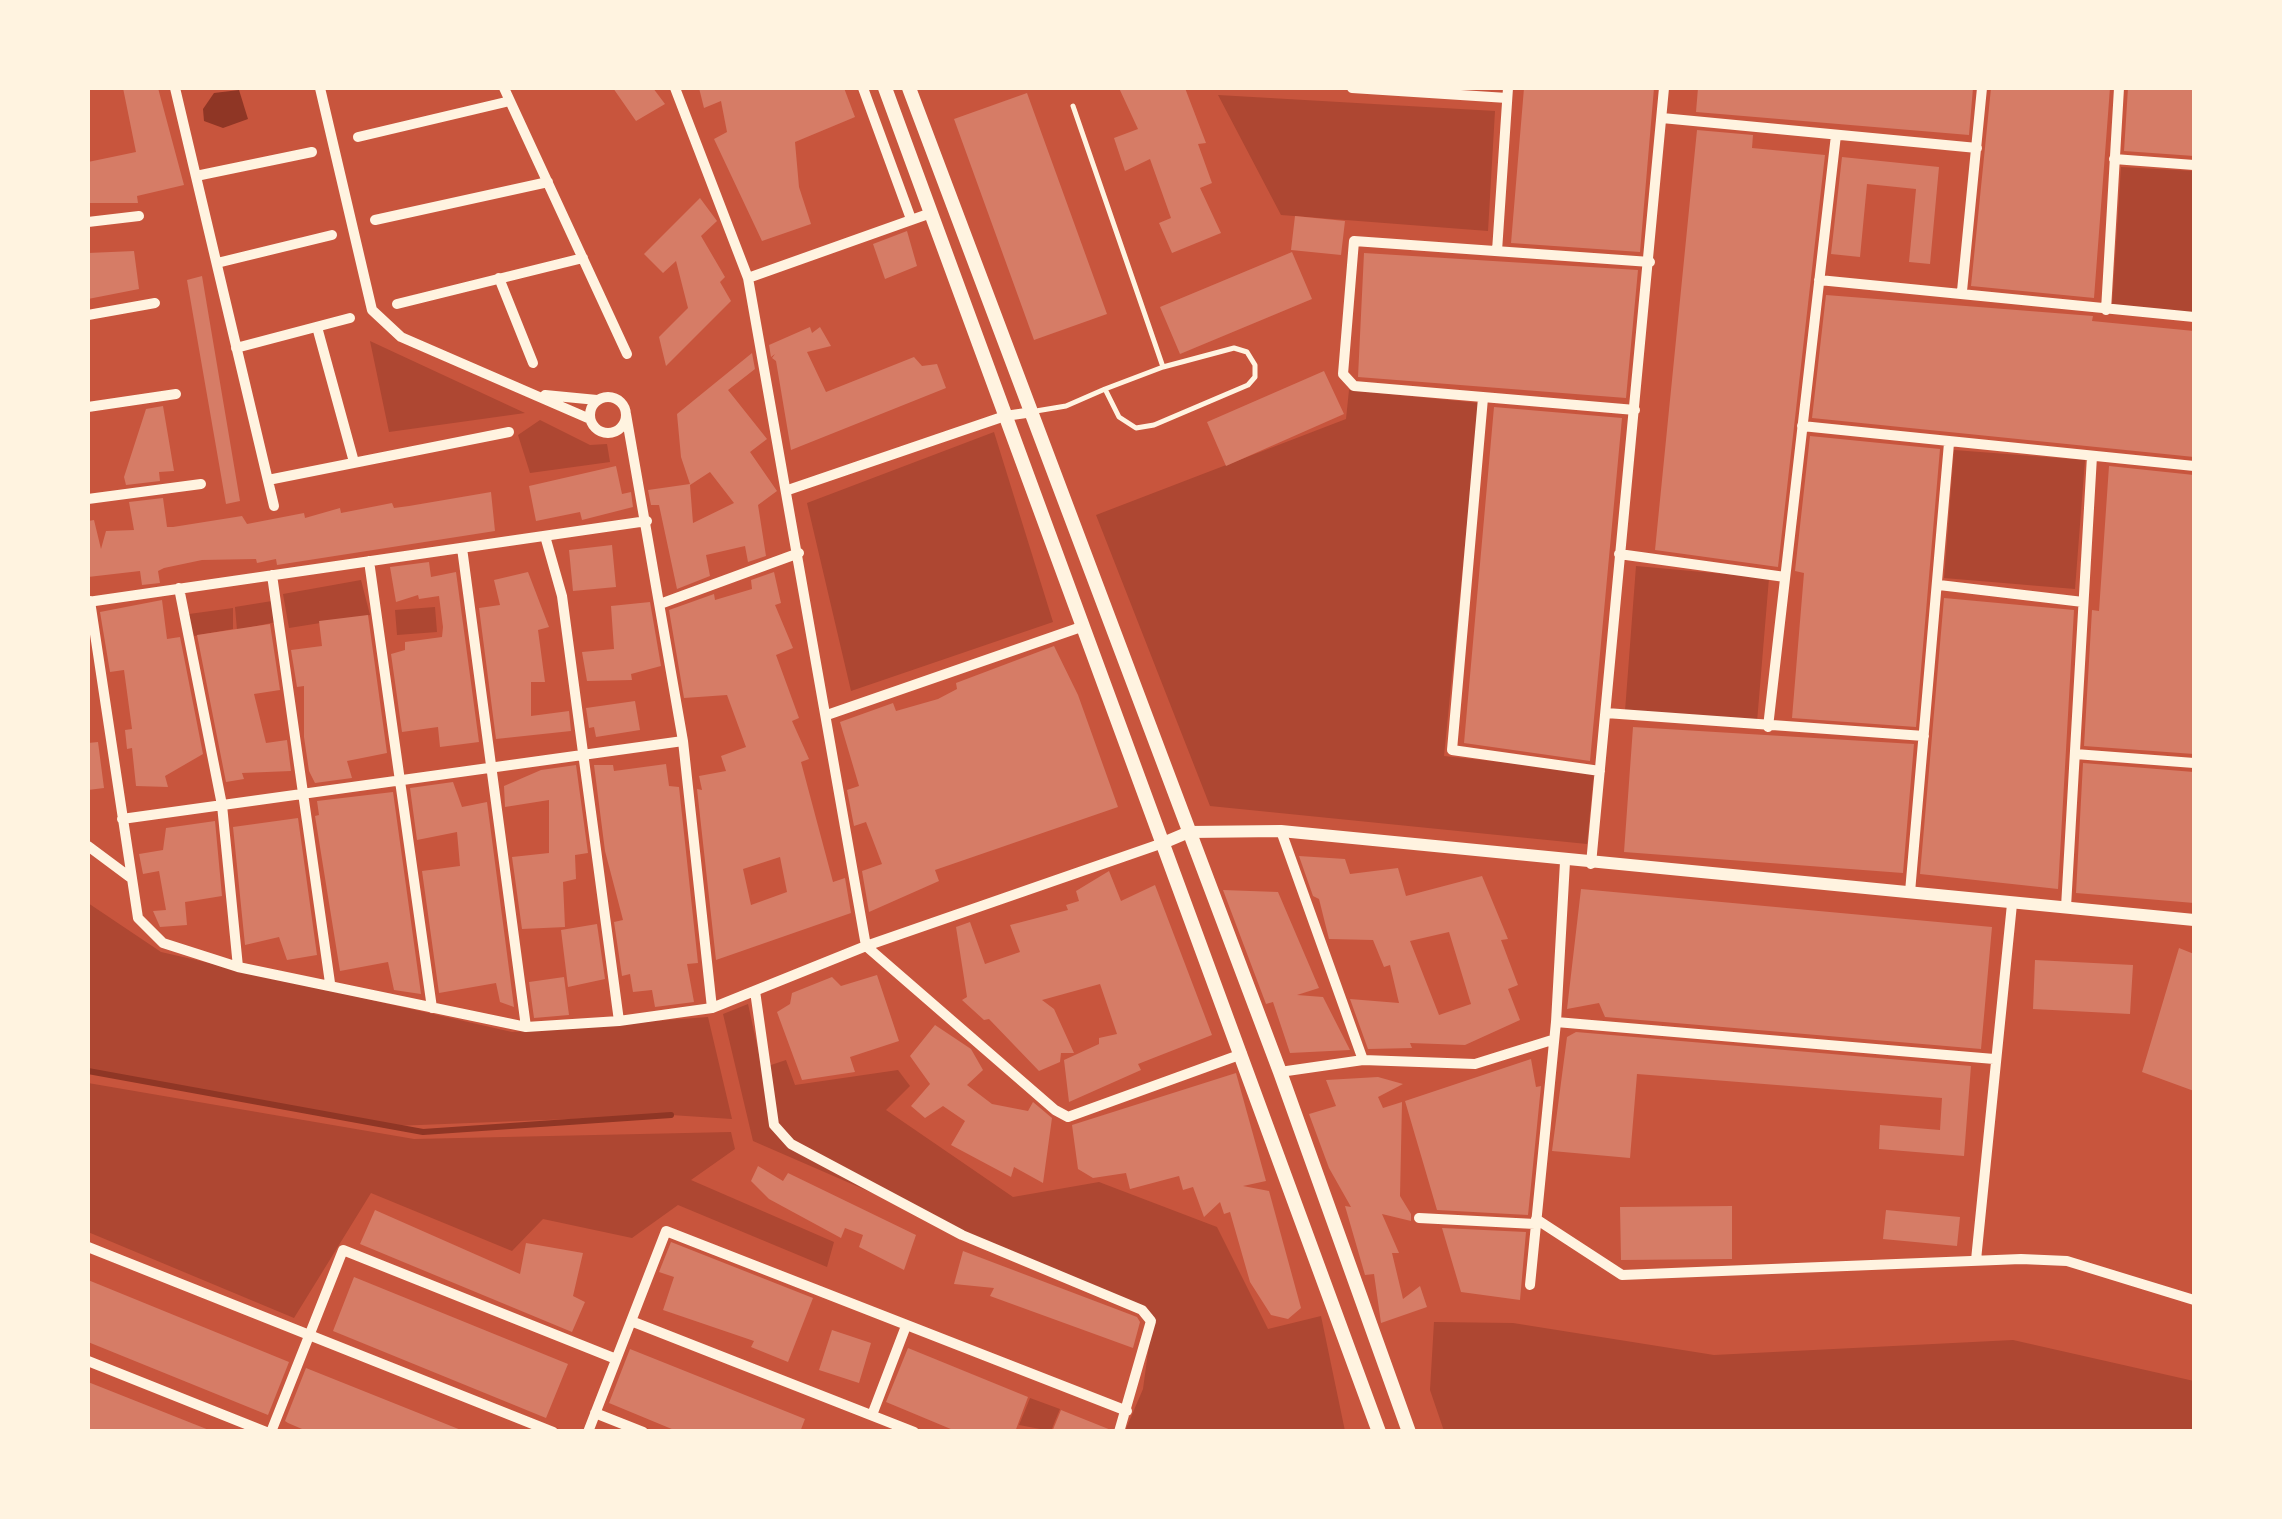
<!DOCTYPE html>
<style>
body{margin:0}
#map{position:relative;width:2282px;height:1519px;overflow:hidden;background:#c8553d;font-family:Quicksand,sans-serif}
canvas{display:block}
.frame{position:absolute;inset:0;border:90px solid #fff3e0;pointer-events:none}
</style>
<div id="map">
<canvas width="2282" height="1519"></canvas>
<div class="frame"></div>
</div>
<script>
const ctx = document.querySelector('canvas').getContext('2d');
ctx.lineJoin = 'round';
function fill(path, color) {
  ctx.fillStyle = color;
  ctx.fill(path, 'evenodd');
}
function toPath(rows) {
  const path = new Path2D();
  for (const r of rows) {
    if (r.length === 3) {
      path.moveTo(r[0] + r[2], r[1]);
      path.arc(r[0], r[1], r[2], 0, 2 * Math.PI);
      continue;
    }
    path.moveTo(r[0], r[1]);
    for (let i = 2; i < r.length; i += 2) path.lineTo(r[i], r[i + 1]);
  }
  return path;
}
function strokePath(path, color, width, dash) {
  ctx.strokeStyle = color;
  ctx.lineWidth = width;
  ctx.lineCap = dash ? 'butt' : 'round';
  ctx.setLineDash(dash || []);
  ctx.stroke(path);
}
const green = toPath([
 [1218,95,1495,111,1488,231,1281,215],
 [2121,167,2194,171,2194,313,2112,306],
 [370,341,525,413,389,432],
 [1349,390,1479,403,1444,756,1594,772,1587,844,1210,806,1096,515,1346,419],
 [540,420,590,445,607,444,610,462,530,473,518,435],
 [994,432,1053,622,851,691,807,503],
 [1954,450,2085,460,2075,589,1944,578],
 [1636,566,1769,578,1757,722,1625,711],
 [361,580,370,615,289,628,283,594],
 [272,601,276,622,237,630,235,607],
 [435,607,437,632,397,635,395,610],
 [233,608,233,629,194,636,189,614],
 [88,903,161,952,512,1032,708,1017,732,1119,671,1115,394,1126,88,1071],
 [748,1004,762,1068,786,1060,795,1085,898,1070,910,1086,886,1110,1013,1197,1099,1182,1217,1227,1268,1329,1321,1316,1345,1431,1125,1431,1143,1389,1153,1315,753,1141,723,1014],
 [88,1083,414,1139,731,1132,735,1149,691,1180,834,1242,827,1267,678,1205,632,1238,543,1219,512,1251,371,1193,294,1318,88,1232],
 [1434,1322,1513,1323,1714,1355,2013,1340,2194,1381,2194,1431,1444,1431,1430,1390],
 [1030,1398,1060,1409,1051,1431,1019,1425]
]);
const water = toPath([
 [239,90,248,119,223,128,204,121,203,109,214,93]
]);
const stream = toPath([
 [88,1071,423,1132,671,1115]
]);
const building = toPath([
 [123,88,158,88,184,185,137,196,138,203,88,203,88,162,136,152],
 [613,88,653,88,665,104,636,121],
 [699,88,844,88,855,117,795,142,799,187,811,224,762,241,714,139,727,132,721,101,704,108],
 [1119,88,1185,88,1206,143,1198,144,1212,183,1200,188,1221,233,1172,253,1159,223,1171,218,1150,159,1125,171,1114,138,1138,129],
 [1524,88,1654,88,1640,252,1511,243],
 [1698,88,1973,88,1969,135,1696,112],
 [1991,88,2110,88,2094,298,1971,286],
 [2128,88,2194,88,2194,156,2124,151],
 [1027,93,1107,314,1034,340,954,119],
 [1697,130,1753,135,1752,148,1825,155,1778,567,1655,550],
 [1842,157,1939,167,1930,264,1909,262,1916,189,1867,184,1860,257,1831,254],
 [700,198,717,221,701,236,725,277,720,282,731,301,666,366,659,337,688,308,676,261,663,273,644,254],
 [1295,216,1345,221,1341,255,1291,250],
 [907,231,917,266,885,279,873,244],
 [134,251,139,289,88,299,88,253],
 [1292,252,1312,299,1180,354,1160,307],
 [1364,253,1638,270,1626,398,1358,377],
 [202,276,240,501,226,504,187,280],
 [1826,295,2093,316,2092,321,2194,331,2194,457,1812,418],
 [810,327,812,333,820,327,831,346,807,352,826,392,914,357,922,366,937,364,946,388,791,450,776,361,772,358,775,354,771,357,769,345],
 [752,353,755,369,728,390,767,439,750,452,777,491,758,505,766,556,748,562,745,546,706,555,710,576,677,589,659,505,651,505,648,490,690,484,681,457,677,414],
 [710,472,734,503,693,523,690,485],
 [1324,371,1344,414,1226,466,1207,422],
 [163,406,174,471,159,472,160,481,126,485,124,477,146,409],
 [1494,407,1622,418,1590,761,1464,743],
 [1810,436,1940,449,1916,727,1792,718,1804,573,1795,571],
 [616,466,622,494,631,492,633,507,582,520,580,512,536,521,529,486],
 [2109,466,2194,475,2194,754,2084,746,2092,610,2099,611],
 [491,492,495,531,277,565,276,559,257,563,256,559,202,560,164,568,158,571,160,583,142,585,140,571,88,577,88,521,94,520,101,549,106,531,134,530,129,502,163,498,167,527,173,527,242,516,247,524,304,513,305,518,340,508,341,513,392,503,394,508,409,506],
 [612,545,616,587,573,591,569,550],
 [429,562,431,577,456,572,479,742,440,747,438,727,402,732,391,654,405,650,405,642,442,637,443,627,439,596,419,599,418,595,396,602,390,567],
 [528,572,549,627,538,630,545,682,531,682,531,716,569,711,571,731,496,739,479,608,500,605,494,580],
 [774,572,781,603,775,605,793,648,776,655,799,718,792,721,809,759,801,762,833,882,845,878,851,913,716,960,697,789,702,790,699,776,726,771,721,756,746,747,727,695,684,698,669,610,714,594,715,600,752,589,751,580],
 [780,857,787,892,751,905,743,869],
 [1944,598,2074,610,2058,889,1920,874],
 [162,600,167,639,180,637,203,754,165,776,168,787,136,786,132,748,127,749,125,730,132,729,124,670,110,672,100,612],
 [650,602,661,666,631,674,632,680,587,681,582,652,614,649,611,606],
 [368,615,387,753,347,761,352,778,315,783,309,771,304,737,304,686,297,687,291,650,322,646,319,621],
 [270,624,280,690,254,694,266,743,287,740,291,771,242,773,244,779,226,782,197,635],
 [1054,646,1078,695,1118,807,935,870,939,881,869,912,862,871,882,864,866,822,854,826,847,790,859,786,840,722,893,703,896,711,938,699,957,689,956,683],
 [635,701,640,730,596,737,594,727,589,728,586,708],
 [1633,727,1914,744,1903,873,1624,852],
 [98,742,104,788,88,790,88,743],
 [2083,763,2194,772,2194,903,2076,893],
 [666,764,669,786,679,787,698,963,687,964,694,1002,655,1007,652,990,633,992,630,974,622,976,614,922,623,920,605,851,594,765,613,765,614,771],
 [576,765,588,853,575,855,576,879,563,882,565,927,522,929,512,857,549,853,549,800,505,807,504,786,541,770],
 [453,782,462,807,487,802,514,1007,500,1002,496,983,439,993,422,871,460,866,457,832,417,840,410,788],
 [393,792,421,994,394,990,388,962,340,971,315,816,319,815,317,801],
 [298,818,317,955,287,960,279,937,245,945,233,827],
 [215,821,222,896,185,902,187,925,160,927,153,911,166,910,159,871,143,874,139,854,163,850,166,828],
 [1299,856,1345,859,1350,874,1398,868,1406,896,1482,876,1508,939,1501,940,1518,985,1508,989,1520,1020,1465,1045,1410,1043,1412,1048,1368,1049,1350,999,1399,1003,1390,965,1384,967,1373,940,1329,939,1319,899,1313,896],
 [1449,932,1471,1004,1439,1015,1410,941],
 [1109,871,1121,901,1155,885,1212,1035,1138,1064,1141,1070,1069,1102,1064,1060,1099,1044,1099,1038,1117,1034,1100,984,1042,1000,1054,1009,1074,1053,1061,1053,1060,1062,1039,1071,989,1019,984,1020,962,1000,967,997,956,927,970,922,985,964,1020,952,1010,925,1068,910,1066,905,1079,901,1076,891],
 [1581,889,1992,927,1981,1049,1605,1017,1599,1003,1567,1009],
 [1223,890,1278,892,1319,988,1297,995,1323,997,1350,1050,1290,1053,1273,1002,1266,1004],
 [597,924,605,979,568,987,561,930],
 [2179,948,2194,954,2194,1091,2142,1072],
 [2035,960,2133,965,2130,1014,2033,1009],
 [877,975,899,1041,850,1057,855,1072,802,1080,777,1012,790,1004,792,993,832,977,841,986],
 [564,977,569,1015,534,1018,529,982],
 [935,1025,971,1049,983,1070,967,1085,992,1104,1028,1111,1033,1102,1052,1118,1043,1183,1014,1167,1011,1177,951,1145,965,1121,943,1106,925,1118,911,1106,930,1084,910,1056],
 [1576,1032,1971,1066,1964,1156,1879,1149,1880,1125,1940,1130,1942,1098,1637,1074,1630,1158,1552,1151,1567,1037],
 [1531,1059,1536,1087,1541,1086,1528,1215,1437,1210,1405,1101],
 [1236,1073,1266,1181,1243,1186,1269,1191,1301,1308,1288,1319,1271,1315,1250,1282,1230,1212,1224,1214,1220,1202,1204,1217,1193,1187,1183,1190,1179,1176,1130,1189,1126,1173,1093,1178,1078,1169,1072,1125],
 [1378,1077,1403,1084,1378,1097,1383,1108,1402,1102,1400,1196,1411,1214,1411,1221,1382,1214,1399,1253,1392,1253,1403,1299,1420,1286,1427,1307,1381,1323,1374,1274,1365,1275,1345,1206,1351,1207,1329,1168,1309,1114,1336,1106,1326,1080],
 [758,1166,783,1181,788,1173,916,1235,904,1270,859,1247,863,1235,845,1228,841,1238,769,1199,751,1181],
 [1732,1206,1732,1259,1621,1260,1620,1207],
 [375,1210,520,1274,526,1243,583,1253,573,1296,585,1302,572,1332,360,1244],
 [1886,1210,1960,1217,1957,1246,1883,1239],
 [1442,1228,1526,1232,1520,1300,1461,1292],
 [671,1242,813,1298,788,1362,751,1347,754,1341,663,1310,674,1277,659,1272],
 [963,1251,1137,1317,1140,1322,1133,1348,990,1296,994,1288,954,1284],
 [354,1277,568,1364,546,1418,333,1331],
 [88,1280,289,1362,268,1415,88,1342],
 [832,1330,871,1343,859,1383,819,1370],
 [908,1348,1028,1397,1015,1432,958,1432,886,1402],
 [630,1349,805,1419,800,1432,679,1432,609,1403],
 [306,1368,461,1430,460,1432,309,1432,288,1423,285,1421],
 [88,1382,209,1430,209,1432,88,1432],
 [1061,1410,1111,1430,1110,1432,1052,1432]
]);
const service = toPath([
 [1073,106,1163,367],
 [1036,411,1066,406,1105,389,1163,367,1234,348,1247,352,1255,365,1255,377,1248,385,1154,425,1136,428,1119,417,1105,389]
]);
const minor = toPath([
 [175,88,274,506],
 [320,88,372,310,401,337,590,419],
 [504,88,627,354],
 [675,88,748,278,866,946,1055,1110,1068,1117,1242,1054],
 [863,88,911,219],
 [1352,88,1507,98],
 [1662,118,1977,148],
 [358,137,510,101],
 [2114,159,2194,165],
 [196,176,312,152],
 [375,220,548,182],
 [88,222,139,216],
 [1497,251,1508,88],
 [217,263,332,235],
 [499,278,533,363],
 [748,278,931,213],
 [1819,280,2194,317],
 [1962,291,1982,88],
 [397,304,583,258],
 [2106,310,2119,88],
 [88,315,155,303],
 [317,327,354,462],
 [236,348,350,318],
 [545,395,597,400],
 [608,415,18],
 [1483,398,1452,750,1600,771],
 [88,407,176,394],
 [1635,410,1354,386,1343,374,1354,241,1650,262],
 [626,414,683,741,712,1008],
 [1802,426,2194,466],
 [268,480,509,432],
 [788,490,1005,416,1033,412],
 [88,499,201,484],
 [545,536,562,596,619,1021],
 [462,548,526,1027],
 [1619,554,1785,577],
 [369,561,432,1008],
 [272,575,330,983],
 [1939,585,2083,602],
 [179,588,222,805,238,967],
 [90,601,138,918,163,943,238,967,526,1027,619,1021,712,1008,866,946,1163,843],
 [88,602,647,521],
 [660,604,799,553],
 [1606,713,1924,736],
 [827,715,1084,626],
 [1768,727,1836,135],
 [2075,754,2194,763],
 [122,819,683,741],
 [1281,831,1363,1060],
 [88,846,131,878],
 [1591,864,1664,88],
 [1910,892,1949,443],
 [2066,907,2092,456],
 [755,991,774,1125,791,1144,962,1235,1142,1310,1151,1321,1119,1432],
 [1556,1022,1994,1059],
 [1280,1072,1363,1060,1475,1064,1552,1040],
 [1419,1218,1535,1224],
 [1536,1219,1622,1275,2021,1259,2067,1261,2194,1300],
 [88,1247,553,1432],
 [1976,1260,2012,904],
 [1530,1285,1556,1022,1565,862],
 [631,1321,914,1432],
 [88,1361,266,1432],
 [595,1413,643,1432],
 [872,1415,906,1326],
 [271,1432,343,1250,616,1359],
 [588,1432,666,1231,1127,1411]
]);
const tertiary = toPath([
 [1163,843,1189,832,1281,831,2194,920]
]);
const secondary = toPath([
 [885,88,1379,1432],
 [909,88,1280,1072,1409,1432]
]);
fill(green, '#ae4732');
fill(water, '#8f3625');
strokePath(stream, '#8f3625', 6);
fill(building, '#d67c66');
strokePath(service, '#fff3e0', 5);
strokePath(minor, '#fff3e0', 10);
strokePath(tertiary, '#fff3e0', 12);
strokePath(secondary, '#fff3e0', 14);
</script>
